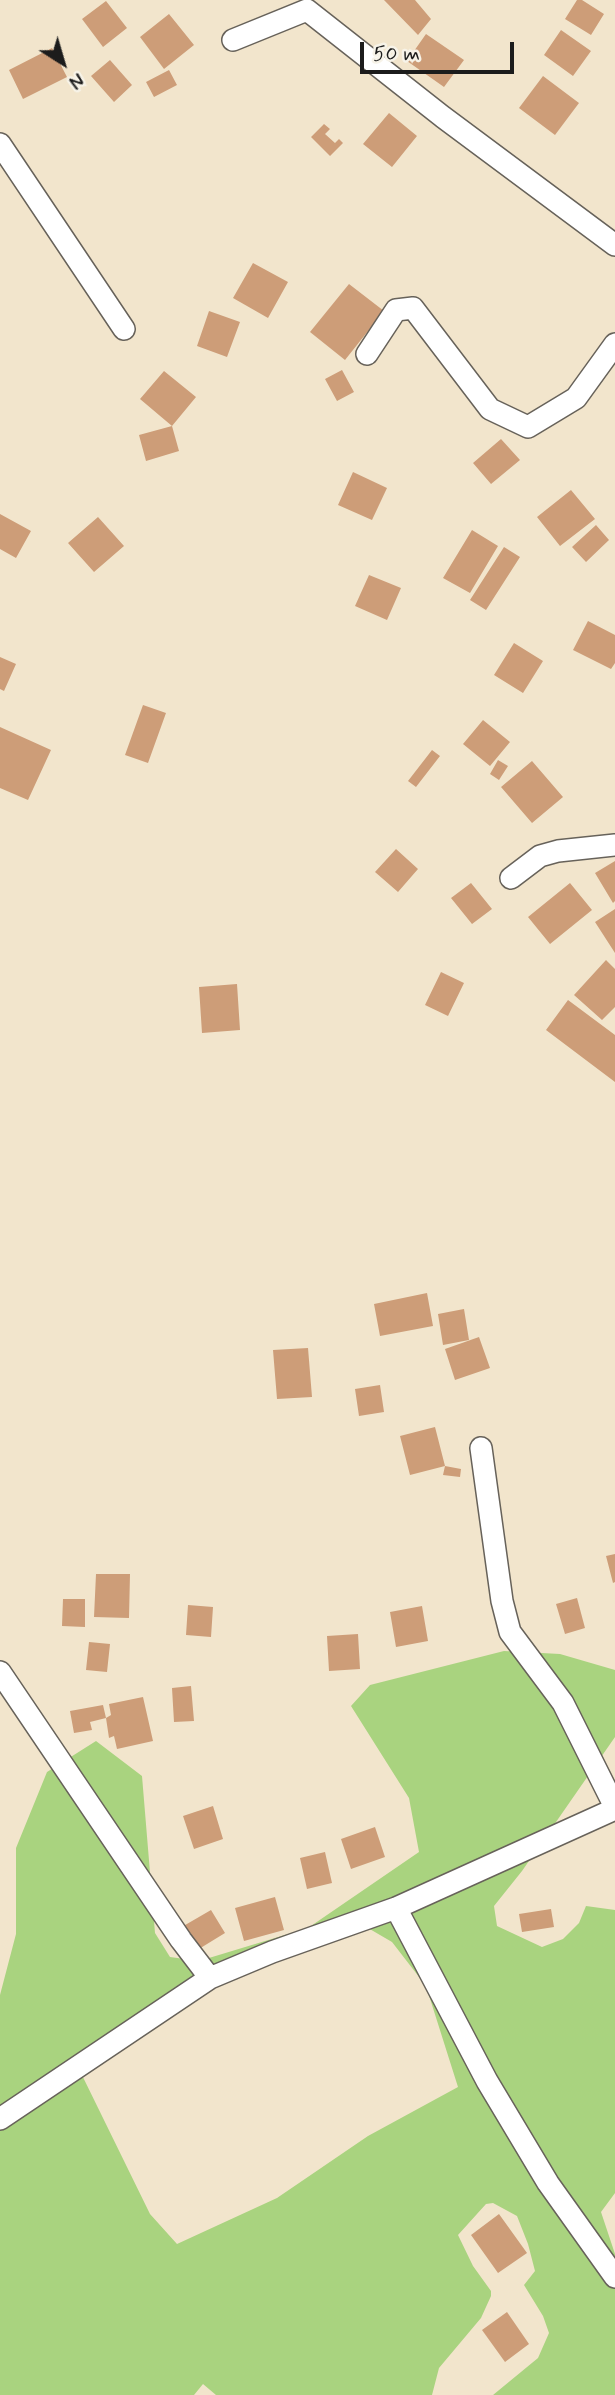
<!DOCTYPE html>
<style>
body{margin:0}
#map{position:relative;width:615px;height:2395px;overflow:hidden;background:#f2e5cc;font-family:Mynerve,sans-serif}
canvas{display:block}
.north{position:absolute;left:28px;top:28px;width:70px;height:70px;-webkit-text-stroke:5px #f7f3e8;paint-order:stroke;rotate:143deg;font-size:19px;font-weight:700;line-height:28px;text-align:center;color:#1c1c1c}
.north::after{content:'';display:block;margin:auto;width:24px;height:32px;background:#1c1c1c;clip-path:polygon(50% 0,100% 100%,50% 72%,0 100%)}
.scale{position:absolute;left:360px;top:42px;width:154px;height:32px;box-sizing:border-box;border:4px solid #1c1c1c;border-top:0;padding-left:9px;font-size:21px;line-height:24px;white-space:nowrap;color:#1c1c1c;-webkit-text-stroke:5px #f7f3e8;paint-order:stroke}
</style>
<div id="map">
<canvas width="615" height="2395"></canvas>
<div class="north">N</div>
<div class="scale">50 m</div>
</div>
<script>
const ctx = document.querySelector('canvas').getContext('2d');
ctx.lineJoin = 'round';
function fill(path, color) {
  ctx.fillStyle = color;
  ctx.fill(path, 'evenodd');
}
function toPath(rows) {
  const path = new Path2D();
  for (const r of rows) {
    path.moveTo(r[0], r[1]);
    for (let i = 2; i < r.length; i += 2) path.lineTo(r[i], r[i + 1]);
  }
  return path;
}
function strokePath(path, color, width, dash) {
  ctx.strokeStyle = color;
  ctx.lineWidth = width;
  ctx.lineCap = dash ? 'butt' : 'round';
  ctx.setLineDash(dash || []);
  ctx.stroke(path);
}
const green = toPath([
 [504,1651,560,1654,615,1670,615,1737,522,1871,494,1906,497,1926,542,1947,563,1939,579,1923,586,1906,615,1910,615,2193,601,2212,615,2254,615,2395,493,2395,538,2358,549,2333,543,2316,524,2285,535,2271,528,2244,517,2216,493,2203,486,2204,458,2235,473,2266,491,2291,491,2296,481,2318,439,2368,432,2395,216,2395,203,2384,194,2395,0,2395,0,1995,16,1934,16,1848,47,1772,96,1741,142,1776,155,1933,170,1957,199,1961,308,1928,419,1852,409,1798,351,1706,370,1685],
 [368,1928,392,1942,426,1986,458,2087,368,2136,277,2198,177,2244,150,2214,78,2067,184,1995]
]);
const building = toPath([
 [384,0,415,0,431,19,418,35],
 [577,0,582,0,604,14,591,35,565,19],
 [106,1,127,28,103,47,82,19],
 [169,14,194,45,164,69,140,37],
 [561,30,591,51,573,76,544,55],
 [426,34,464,60,444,87,407,61],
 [52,48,67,77,23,99,9,70],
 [110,60,132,85,114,102,91,76],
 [169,70,177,85,154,97,146,82],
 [543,76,579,103,555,135,519,108],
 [389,113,417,136,392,167,363,144],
 [324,124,330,129,325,134,335,143,339,139,343,143,330,156,311,137],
 [253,263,288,282,268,318,233,298],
 [349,284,384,311,345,360,310,332],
 [209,311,240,322,227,357,197,346],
 [342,370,354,392,337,401,325,379],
 [164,371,196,397,172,426,179,451,146,461,139,435,172,426,140,399],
 [501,439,520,460,491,484,473,463],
 [353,472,387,488,372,520,338,505],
 [571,490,595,519,560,546,537,517],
 [0,514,31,531,16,558,0,549],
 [98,517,124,546,94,572,68,543],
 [596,525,609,540,586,562,572,547],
 [472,530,498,546,470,593,443,578],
 [504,547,520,557,486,610,470,600],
 [369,575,401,588,387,620,355,606],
 [588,621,615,635,615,663,611,669,573,650],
 [514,643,543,661,523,693,494,675],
 [0,657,16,664,4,691,0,689],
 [143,705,166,713,148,763,125,755],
 [483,720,510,742,490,766,463,744],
 [0,727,51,750,28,800,0,788],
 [432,750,440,756,416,787,408,781],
 [498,760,508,766,499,780,490,774],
 [532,761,563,797,532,823,501,787],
 [396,849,418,869,398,892,375,872],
 [615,861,615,901,613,903,595,873],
 [471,883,492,909,472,924,451,898],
 [570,883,592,910,550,944,528,917],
 [615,909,615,953,595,922],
 [606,960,615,969,615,1007,602,1020,574,995],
 [441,972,464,983,448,1016,425,1005],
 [237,984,240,1030,202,1033,199,987],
 [568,1000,615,1035,615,1082,546,1030],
 [427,1293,433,1326,380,1336,374,1304],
 [464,1309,469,1340,443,1345,438,1314],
 [479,1337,490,1368,455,1380,445,1349],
 [308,1348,312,1397,277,1399,273,1350],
 [380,1385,384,1412,359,1416,355,1389],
 [435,1427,445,1466,461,1469,460,1477,443,1475,445,1466,410,1475,400,1436],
 [615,1554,615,1582,613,1583,606,1556],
 [96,1574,130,1574,129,1618,94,1617],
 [577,1598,585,1628,565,1634,556,1604],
 [63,1599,85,1599,85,1627,62,1626],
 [188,1605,213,1607,211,1637,186,1635],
 [422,1606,428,1641,396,1647,390,1612],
 [358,1634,360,1669,329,1671,327,1636],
 [89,1642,110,1644,107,1672,86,1670],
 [191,1686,194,1721,174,1722,172,1688],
 [143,1697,153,1741,117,1749,114,1736,109,1738,106,1718,90,1722,92,1730,74,1733,70,1711,103,1705,106,1718,111,1715,109,1704],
 [213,1806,223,1839,194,1849,183,1816],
 [375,1827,385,1857,351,1869,341,1839],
 [325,1852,332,1883,307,1889,300,1858],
 [275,1897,284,1930,244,1941,235,1908],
 [551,1909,554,1927,522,1932,519,1914],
 [211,1910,225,1933,194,1952,180,1928],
 [499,2214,527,2253,498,2273,471,2235],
 [507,2312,529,2344,505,2362,482,2330]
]);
const minor = toPath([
 [233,40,307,10,443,117,615,245],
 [0,144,124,329],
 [367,354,396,310,413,308,490,409,528,427,576,398,615,344],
 [511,878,540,856,558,851,615,845],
 [481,1448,502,1601,510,1632,563,1703,615,1807],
 [0,1672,181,1940,210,1978],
 [396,1908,487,2081,548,2183,615,2277],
 [0,2119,210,1978,272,1952,396,1908,615,1809]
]);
fill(green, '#a9d37f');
fill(building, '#cd9d78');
strokePath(minor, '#67625a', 24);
strokePath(minor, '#fff', 21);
</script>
